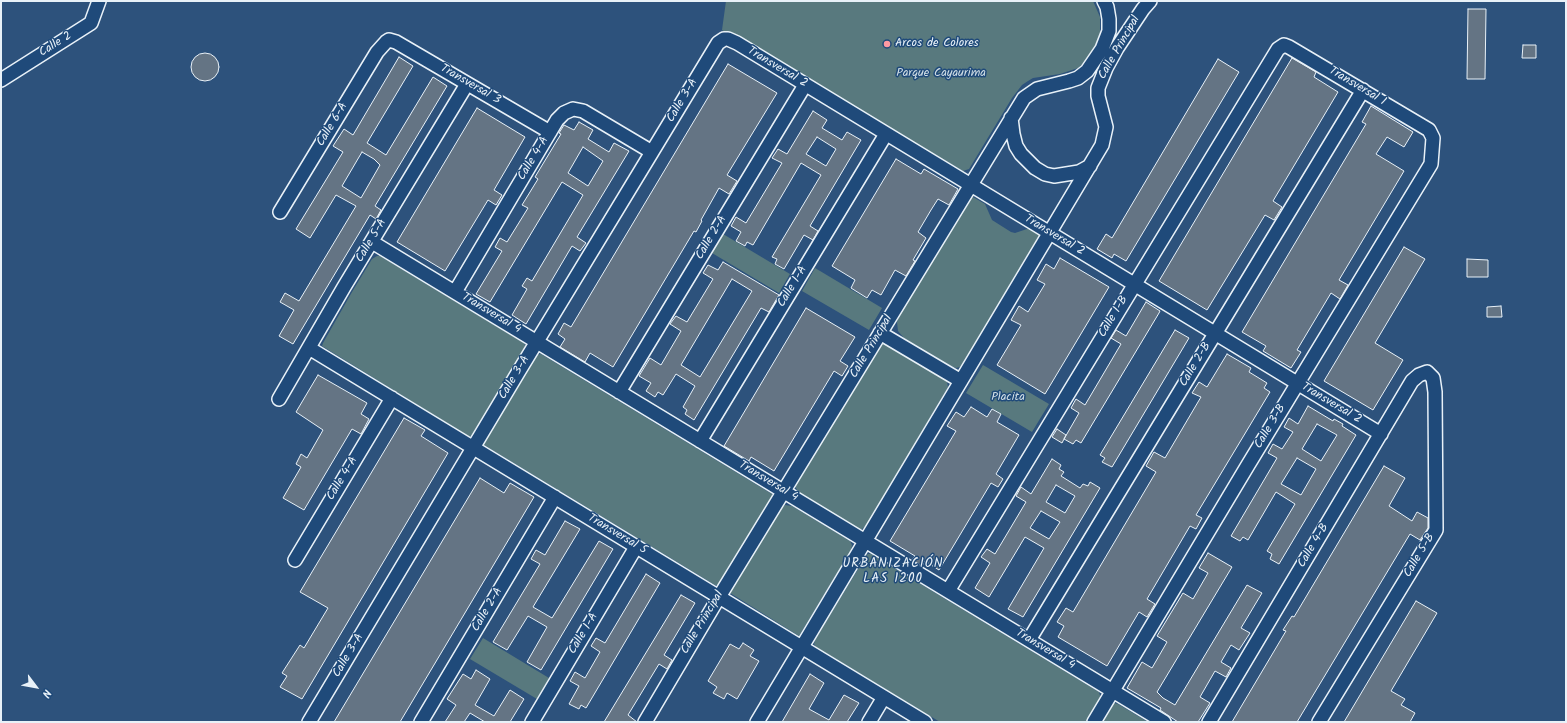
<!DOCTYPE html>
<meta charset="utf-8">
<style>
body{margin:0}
#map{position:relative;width:1567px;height:723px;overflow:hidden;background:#2d527c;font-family:Kalam,sans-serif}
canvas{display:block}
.frame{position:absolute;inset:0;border:2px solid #e8f1f8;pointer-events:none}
.north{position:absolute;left:16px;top:667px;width:40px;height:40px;-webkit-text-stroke:3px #1f4a7a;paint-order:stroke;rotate:122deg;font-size:11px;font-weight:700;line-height:16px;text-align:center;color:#e8f1f8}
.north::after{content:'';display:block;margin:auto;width:14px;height:18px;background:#e8f1f8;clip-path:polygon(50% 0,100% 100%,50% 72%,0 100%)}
</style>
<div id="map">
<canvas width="1567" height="723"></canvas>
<div class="frame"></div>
<div class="north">N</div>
</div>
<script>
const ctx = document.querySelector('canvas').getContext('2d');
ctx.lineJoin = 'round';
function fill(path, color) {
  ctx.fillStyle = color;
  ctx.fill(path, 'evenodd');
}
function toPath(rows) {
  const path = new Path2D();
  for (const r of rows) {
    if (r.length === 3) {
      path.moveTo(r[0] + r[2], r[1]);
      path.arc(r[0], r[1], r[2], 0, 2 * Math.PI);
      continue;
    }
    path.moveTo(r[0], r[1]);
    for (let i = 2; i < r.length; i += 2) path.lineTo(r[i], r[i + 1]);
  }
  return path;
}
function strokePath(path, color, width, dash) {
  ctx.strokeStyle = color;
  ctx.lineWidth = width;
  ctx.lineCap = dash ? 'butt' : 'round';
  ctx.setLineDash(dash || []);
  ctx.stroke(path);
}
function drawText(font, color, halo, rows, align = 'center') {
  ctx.font = font + ' Kalam,sans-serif';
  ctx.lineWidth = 3;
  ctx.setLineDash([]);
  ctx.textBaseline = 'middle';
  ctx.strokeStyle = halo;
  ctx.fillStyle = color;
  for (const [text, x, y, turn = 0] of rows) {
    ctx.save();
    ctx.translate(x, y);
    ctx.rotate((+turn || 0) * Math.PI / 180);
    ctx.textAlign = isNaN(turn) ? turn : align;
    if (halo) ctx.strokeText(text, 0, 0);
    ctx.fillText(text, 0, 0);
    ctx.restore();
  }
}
const green = toPath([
 [726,1,1093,1,1100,17,1100,33,1094,49,1084,63,1078,68,1060,74,1033,78,1028,81,1022,85,1012,98,969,169,963,171,722,30],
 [973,197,985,204,992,220,1011,232,1015,233,1030,228,1040,234,964,363,960,367,956,368,951,366,904,338,898,331,897,322,900,313,970,198],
 [723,234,790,274,779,293,712,253],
 [377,256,380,256,451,299,524,343,525,345,524,351,473,434,471,436,468,436,322,346,323,343,352,292,372,259],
 [815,268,882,308,869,330,802,291],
 [882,344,886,344,943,377,947,382,948,387,867,525,862,529,856,529,799,494,795,486,797,481],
 [541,354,772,494,773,498,719,585,715,585,484,445,483,443,536,355],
 [983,365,1049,404,1032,432,966,393],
 [785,505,792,506,850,541,852,545,851,550,799,636,730,593,781,508],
 [868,554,871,554,1099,692,1101,699,1088,722,940,722,816,647,814,644,815,640,866,556],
 [483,638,549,678,537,699,470,659],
 [1114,703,1118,704,1148,722,1101,722,1111,705]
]);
const building = toPath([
 [1468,9,1486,9,1485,79,1467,79,1468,9],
 [1523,45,1536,45,1536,58,1522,58,1523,45],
 [205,67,14],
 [399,57,413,66,367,143,386,155,433,77,447,86,375,206,381,210,376,219,370,215,293,344,279,336,294,310,280,302,285,293,299,301,356,206,336,195,310,238,296,229,343,152,333,146,344,129,353,135,399,57],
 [362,152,374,159,380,165,361,198,342,186,362,152],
 [1292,58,1316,72,1314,77,1338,92,1273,201,1282,207,1274,220,1265,215,1207,310,1159,281,1292,58],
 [1218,59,1239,72,1126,261,1114,254,1112,258,1097,249,1106,234,1112,238,1218,59],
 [728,64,777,93,727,175,737,181,729,194,719,188,701,220,702,221,696,232,694,231,613,367,590,353,585,362,560,347,565,339,558,334,564,323,571,327,728,64],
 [1371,106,1413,132,1404,147,1387,137,1376,154,1404,171,1339,280,1348,285,1340,299,1331,293,1297,350,1301,352,1291,368,1263,351,1266,346,1242,332,1366,124,1362,122,1371,106],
 [477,108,525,137,494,190,502,195,496,205,488,200,445,271,397,242,477,108],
 [813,111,827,120,822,128,842,140,847,132,861,140,810,226,818,231,813,240,804,235,784,269,775,264,777,259,772,257,821,175,801,163,753,245,747,242,745,246,736,241,741,232,731,226,736,217,746,223,782,163,772,158,778,149,787,154,813,111],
 [817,137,836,149,826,166,806,154,817,137],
 [579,122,593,130,588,139,609,152,614,143,629,151,577,237,586,243,580,251,572,246,526,324,512,315,527,289,522,286,527,278,532,281,583,195,562,182,490,302,476,294,502,251,495,247,500,238,507,242,528,208,522,205,538,179,535,177,561,134,559,133,564,125,574,130,579,122],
 [583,147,603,161,588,186,568,173,583,147],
 [896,159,921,174,924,169,958,189,949,205,938,199,931,210,918,232,926,238,913,260,915,261,906,276,895,270,881,295,872,290,867,298,851,288,855,280,832,266,896,159],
 [1404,247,1425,259,1375,343,1403,360,1373,410,1324,381,1404,247],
 [1060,258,1109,287,1045,394,997,365,1021,325,1011,320,1019,306,1028,312,1045,284,1037,280,1046,264,1054,269,1060,258],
 [1467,259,1488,260,1488,277,1467,277,1467,259],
 [723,262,779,295,769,312,761,308,694,420,685,414,687,410,683,407,695,386,676,374,663,395,658,392,655,397,646,391,651,383,639,376,650,358,661,365,681,331,670,324,676,316,687,322,713,279,703,273,708,265,718,270,723,262],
 [732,279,752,291,700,377,681,365,732,279],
 [1146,302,1160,311,1159,313,1081,443,1076,440,1073,444,1064,439,1079,413,1071,408,1076,399,1085,405,1121,344,1111,338,1116,330,1126,336,1146,302],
 [1501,306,1502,317,1487,317,1487,307,1501,306],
 [806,308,855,337,840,361,848,366,842,376,834,371,774,471,751,457,749,461,724,446,806,308],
 [1175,330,1189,338,1112,467,1102,462,1105,458,1100,455,1175,330],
 [1227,354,1251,368,1249,372,1267,383,1264,388,1270,392,1196,515,1202,518,1196,529,1190,526,1147,599,1155,604,1147,617,1139,612,1107,666,1058,637,1064,626,1057,622,1066,608,1073,612,1156,472,1146,466,1154,452,1165,458,1198,402,1201,397,1192,393,1199,382,1207,387,1227,354],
 [318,375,367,403,361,414,369,419,361,434,352,429,304,510,283,498,301,467,296,464,301,454,307,458,323,430,296,412,318,375],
 [1308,406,1333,421,1334,419,1343,424,1342,426,1356,435,1279,564,1270,559,1272,554,1267,551,1295,504,1276,492,1248,540,1243,537,1240,541,1231,536,1277,458,1268,453,1273,444,1282,449,1293,432,1284,427,1289,418,1298,424,1308,406],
 [1317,424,1337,435,1321,461,1302,449,1317,424],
 [1297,458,1316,469,1301,495,1281,484,1297,458],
 [971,407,987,417,992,409,1001,414,997,422,1019,435,996,474,1003,479,998,487,991,483,939,570,925,561,922,566,912,560,915,556,890,541,956,431,947,426,956,412,964,417,971,407],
 [404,418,425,430,421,436,448,453,302,699,280,687,287,676,282,673,300,645,304,648,328,608,300,592,404,418],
 [1057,429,1066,435,1062,443,1052,437,1057,429],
 [1052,459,1061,465,1059,469,1064,472,1061,476,1080,488,1083,484,1088,486,1090,482,1100,488,1023,617,1008,609,1044,548,1025,537,989,597,975,588,990,563,981,557,987,549,995,554,1026,502,1016,496,1021,487,1031,494,1052,459],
 [1056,485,1075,496,1065,513,1046,502,1056,485],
 [1041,511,1060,522,1049,539,1030,528,1041,511],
 [1384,466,1405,478,1389,506,1412,521,1417,512,1428,518,1428,528,1420,540,1410,534,1297,722,1232,722,1286,631,1283,630,1292,616,1294,617,1384,466],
 [480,478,504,493,510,483,534,497,400,722,334,722,480,478],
 [565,521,580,529,533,607,552,618,599,541,613,549,541,670,527,662,547,627,528,616,507,650,493,642,540,564,531,559,536,550,545,555,565,521],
 [1208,553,1232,567,1157,692,1163,698,1175,705,1247,585,1262,593,1241,628,1250,633,1239,650,1231,645,1221,662,1231,668,1226,677,1215,671,1200,697,1210,703,1205,711,1198,722,1178,722,1160,710,1161,708,1127,688,1142,662,1152,668,1167,642,1157,636,1183,593,1193,599,1208,573,1199,568,1208,553],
 [646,574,660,583,586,708,581,705,579,709,569,704,579,686,570,681,575,672,585,678,600,652,591,646,596,638,605,643,646,574],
 [681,595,695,603,664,655,672,660,667,669,659,664,628,715,637,722,604,722,681,595],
 [1416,601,1437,613,1391,691,1405,699,1401,705,1415,713,1410,722,1344,722,1416,601],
 [743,643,754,650,750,656,759,661,737,699,727,693,724,699,713,693,717,687,708,681,730,644,739,649,743,643],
 [476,670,490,679,475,705,494,716,510,690,524,699,510,722,485,722,470,713,464,722,445,722,456,705,447,699,463,674,471,679,476,670],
 [810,674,824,683,809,709,829,720,844,695,859,703,847,722,782,722,810,674]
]);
const street = toPath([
 [1,80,91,23,99,1],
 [1011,118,1013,134,1016,146,1021,154,1035,168,1045,174,1054,176,1079,172,1090,166],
 [280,212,377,52,386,42,389,40,396,42,550,132],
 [372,242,1164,722],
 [455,292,557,120,564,113,573,109,583,111,652,152],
 [880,333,961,381],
 [309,348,925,722],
 [619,392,805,85],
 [279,399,344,287,467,84],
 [700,441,886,134],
 [295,560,392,398],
 [948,591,1278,49,1284,45,1289,47,1429,130,1433,138,1431,164,1248,465,1094,722],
 [1029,640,1363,90],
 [309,722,519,371,652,152,718,43,724,39,728,39,737,43,1381,434],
 [421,722,555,497],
 [532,722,636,547],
 [645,722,719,597,1024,98,1037,89,1069,81,1078,78,1087,71,1102,49,1109,31,1109,19,1107,7,1104,1],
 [757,722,1102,145,1106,127,1098,96,1098,88,1106,68,1117,48,1143,9,1150,1],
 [869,722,884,697],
 [1209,722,1412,381,1419,375,1427,372,1433,378,1435,392,1436,530,1319,722]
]);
const markers = [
 [887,44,4,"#ff9aa2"]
];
const poiNames = [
 ["Arcos de Colores",895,44]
];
const streetNames = [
 ["Calle 2",56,45,-32],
 ["Calle Principal",1120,48,-60],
 ["Transversal 2",777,68,31],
 ["Transversal 3",470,85,30],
 ["Transversal 1",1357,87,31],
 ["Calle 3-A",683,101,-59],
 ["Calle 6-A",333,125,-59],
 ["Calle 4-A",534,159,-59],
 ["Transversal 2",1054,236,31],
 ["Calle 2-A",712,238,-59],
 ["Calle 5-A",372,241,-59],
 ["Calle 1-A",793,287,-59],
 ["Transversal 4",491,314,31],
 ["Calle 1-B",1114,317,-59],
 ["Calle Principal",872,347,-59],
 ["Calle 2-B",1196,365,-59],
 ["Calle 3-A",515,378,-59],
 ["Transversal 2",1331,404,31],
 ["Calle 3-B",1271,427,-59],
 ["Calle 4-A",343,479,-59],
 ["Transversal 4",768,482,31],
 ["Transversal 5",617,535,31],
 ["Calle 4-B",1314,546,-59],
 ["Calle 5-B",1420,556,-59],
 ["Calle 2-A",488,610,-59],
 ["Calle Principal",703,623,-59],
 ["Calle 1-A",584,634,-59],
 ["Transversal 4",1045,650,31],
 ["Calle 3-A",349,656,-59]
];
const parkNames = [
 ["Parque Cayaurima",941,74],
 ["Placita",1008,398]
];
const neighbourhoodNames = [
 ["URBANIZACIÓN",893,565],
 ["LAS 1200",893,580]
];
fill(green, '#58797e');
fill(building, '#647484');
strokePath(building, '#e8f1f8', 1);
strokePath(street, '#e8f1f8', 16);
strokePath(street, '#1f4a7a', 13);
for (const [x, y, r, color] of markers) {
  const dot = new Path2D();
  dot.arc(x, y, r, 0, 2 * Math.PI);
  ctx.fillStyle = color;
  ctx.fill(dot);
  strokePath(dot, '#1f4a7a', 1.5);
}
drawText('12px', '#e8f1f8', '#1f4a7a', poiNames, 'left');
drawText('12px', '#e8f1f8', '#1f4a7a', streetNames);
drawText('12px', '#d2dfe6', '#1f4a7a', parkNames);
ctx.letterSpacing = '1px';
drawText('13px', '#e8f1f8', '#1f4a7a', neighbourhoodNames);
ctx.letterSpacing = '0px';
</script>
